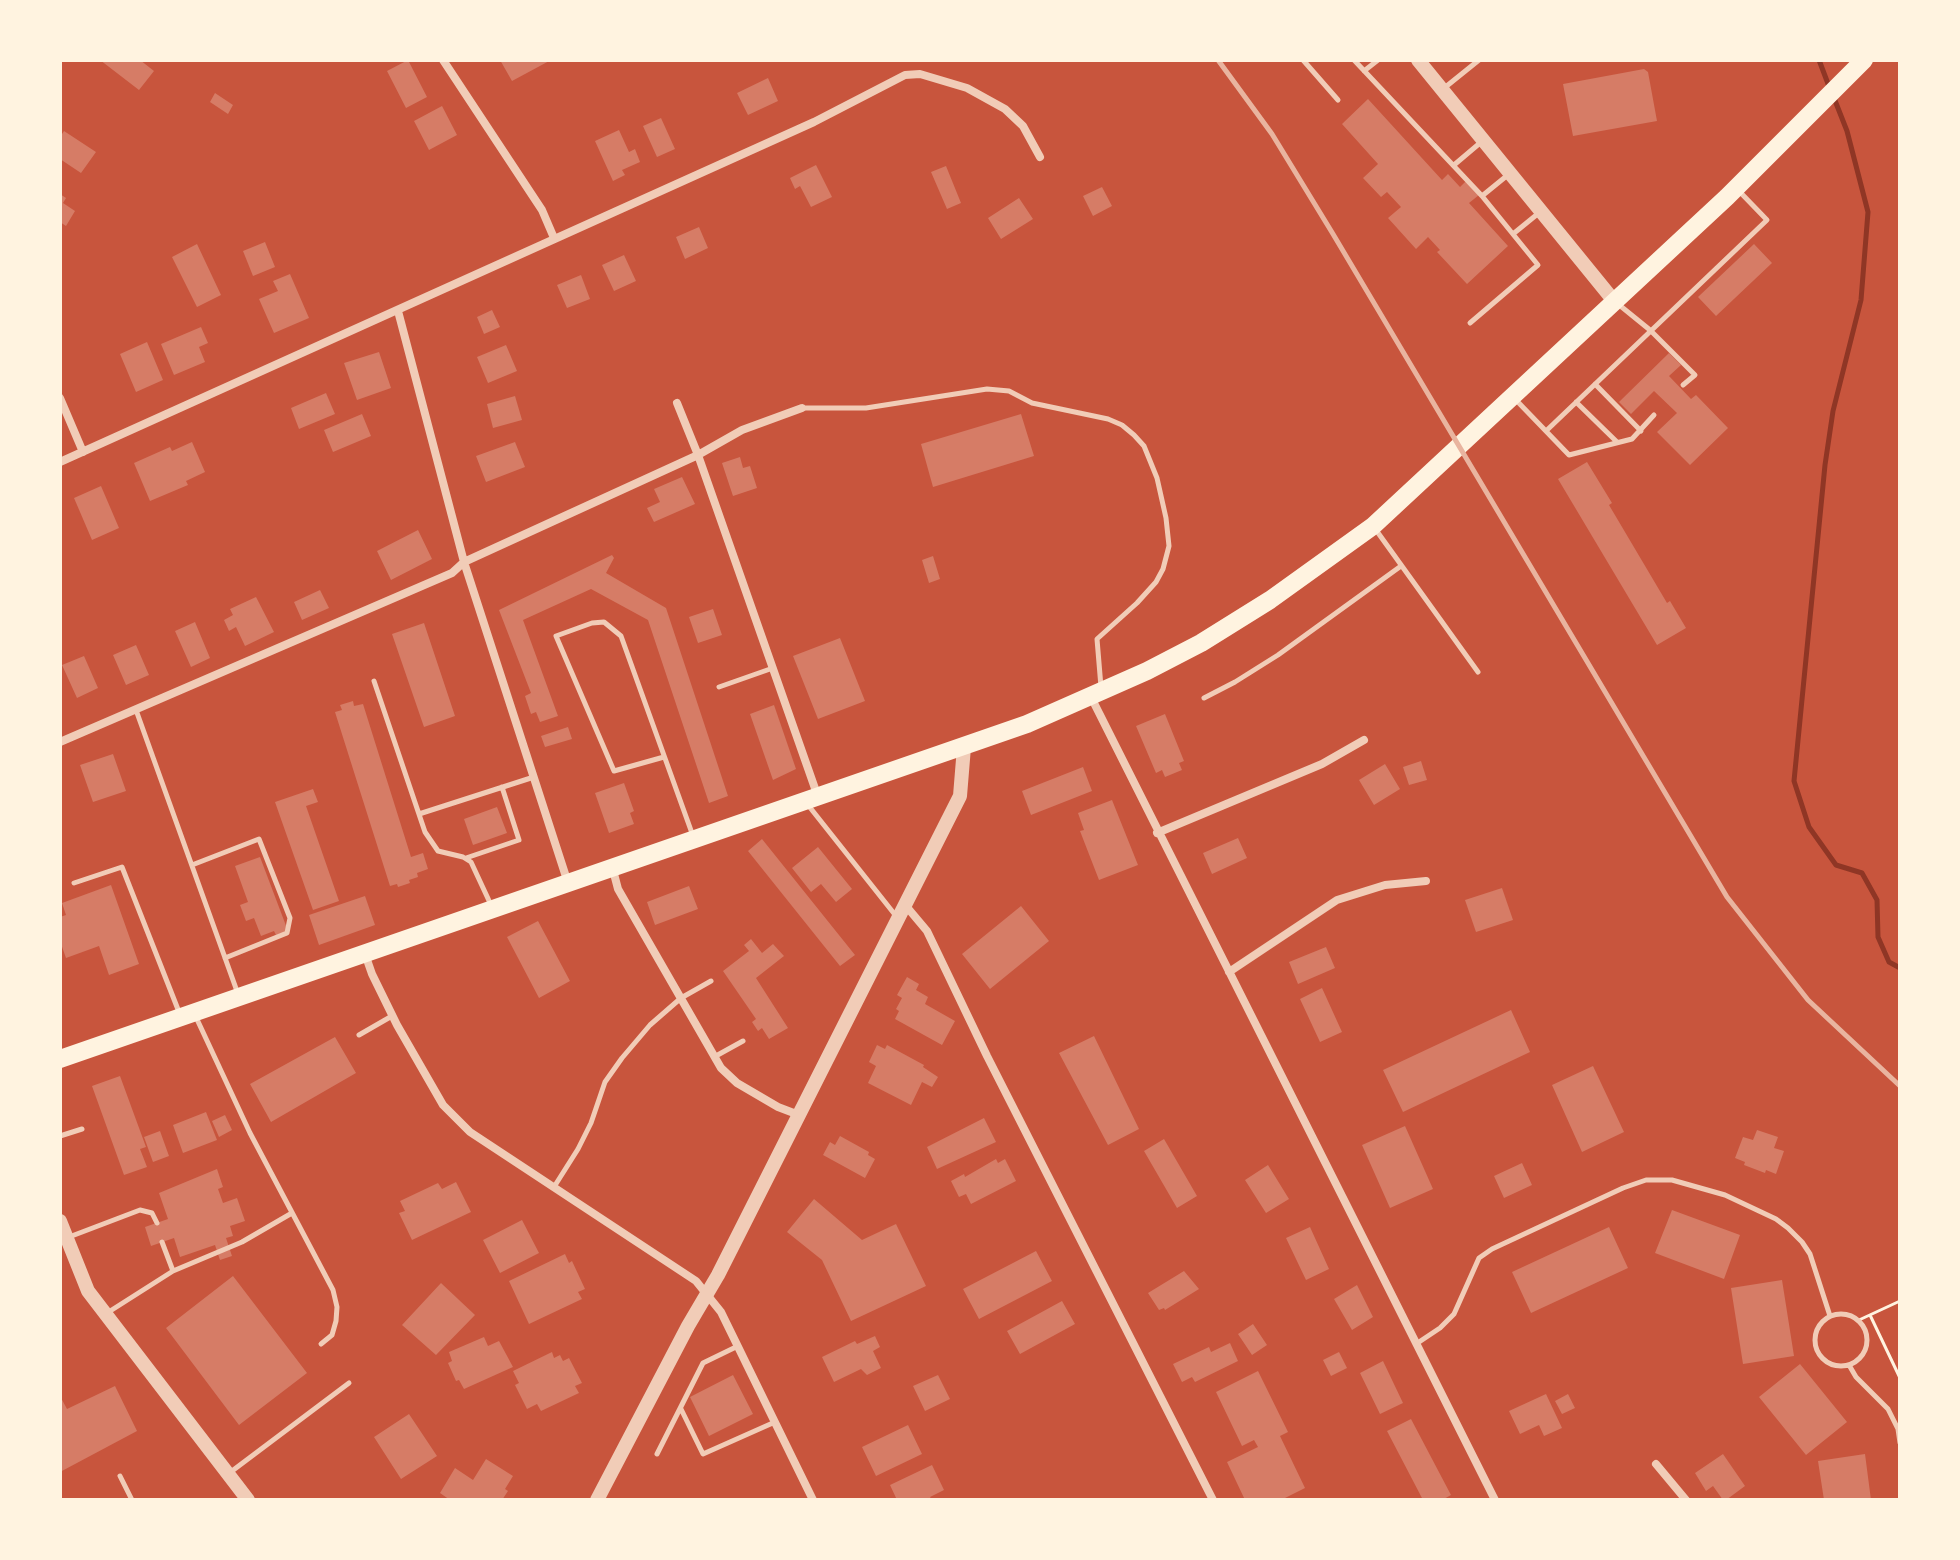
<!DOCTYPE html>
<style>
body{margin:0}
#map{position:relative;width:1960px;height:1560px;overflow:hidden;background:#c8553d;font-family:Commissioner,sans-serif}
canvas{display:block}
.frame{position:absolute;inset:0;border:62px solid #fff3e0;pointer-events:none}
</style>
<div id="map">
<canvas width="1960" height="1560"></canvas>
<div class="frame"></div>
</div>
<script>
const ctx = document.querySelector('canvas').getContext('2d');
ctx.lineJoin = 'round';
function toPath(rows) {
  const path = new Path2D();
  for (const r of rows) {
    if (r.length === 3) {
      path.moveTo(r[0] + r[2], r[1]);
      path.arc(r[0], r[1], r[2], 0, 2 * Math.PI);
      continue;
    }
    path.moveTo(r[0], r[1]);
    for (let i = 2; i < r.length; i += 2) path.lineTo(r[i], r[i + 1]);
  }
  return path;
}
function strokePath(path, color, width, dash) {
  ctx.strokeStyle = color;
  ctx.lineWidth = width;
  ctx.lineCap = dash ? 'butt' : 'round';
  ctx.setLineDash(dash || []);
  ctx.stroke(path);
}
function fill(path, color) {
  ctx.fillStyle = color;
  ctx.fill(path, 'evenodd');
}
const stream = toPath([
 [1819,60,1830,89],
 [1834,98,1847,131,1868,212,1861,300,1833,411,1825,465,1794,781,1809,827,1836,865,1862,873,1877,900,1878,937,1889,962,1900,968]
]);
const building = toPath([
 [100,60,140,60,154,71,139,90],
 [408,60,427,97,406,108,387,71],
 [500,60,551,60,512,81],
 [1644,69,1648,72,1657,121,1573,136,1563,84],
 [768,78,778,101,748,115,737,93],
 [215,93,233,105,228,114,210,102],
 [1368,99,1442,180,1448,174,1460,187,1466,181,1479,195,1469,203,1508,246,1467,284,1437,252,1440,250,1428,237,1416,249,1388,218,1401,207,1387,192,1381,197,1363,178,1378,164,1342,124],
 [442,106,457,135,429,150,414,121],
 [661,118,675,149,657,157,643,126],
 [619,130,629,152,635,149,640,162,622,170,625,175,613,181,595,141],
 [64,131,96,152,81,173,60,159,60,137],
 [816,165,832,197,811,207,800,186,795,189,790,178],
 [946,166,961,203,947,209,931,172],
 [1102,187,1112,206,1093,216,1083,196],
 [60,194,66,198,63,203,75,211,66,226,60,222],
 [1019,198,1033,219,1001,239,988,218],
 [699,227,708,248,685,259,676,237],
 [265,242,275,267,253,276,243,251],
 [197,244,221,295,197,307,172,257],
 [1754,244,1772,263,1716,316,1698,297],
 [624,255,636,281,614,291,602,265],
 [290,274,309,318,274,333,259,299,278,291,273,281],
 [581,275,590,299,567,308,557,285],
 [492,310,500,327,484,334,477,317],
 [201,327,208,343,199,347,205,362,174,375,161,344],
 [147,342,163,380,136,392,120,354],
 [506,345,517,371,488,383,477,357],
 [379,352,391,388,357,400,344,363],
 [1669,353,1681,365,1669,376,1691,399,1696,395,1728,428,1690,465,1657,432,1677,413,1654,391,1631,414,1619,402],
 [326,393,335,414,299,429,291,408],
 [515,396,522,420,493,428,487,404],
 [362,414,371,436,333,452,324,430],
 [1021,414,1034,456,933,487,921,444],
 [192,442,205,472,186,481,188,485,150,501,134,463,170,447,172,451],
 [515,442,525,467,486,482,476,456],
 [740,457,743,468,750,466,757,488,733,496,722,463],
 [1587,462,1612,503,1609,505,1667,603,1670,601,1686,628,1657,645,1558,479],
 [682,477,695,504,654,522,647,508,660,502,654,489],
 [101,486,119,528,92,540,74,498],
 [418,530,432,559,391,580,377,551],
 [612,555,614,558,606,573,666,608,728,796,709,803,648,620,591,589,523,620,558,716,540,722,536,712,531,714,525,696,531,693,499,610],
 [933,556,940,579,929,583,922,560],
 [320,590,329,608,302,620,294,602],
 [256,597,274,632,245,646,236,627,229,631,224,620,233,615,230,609],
 [713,609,722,635,698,643,689,617],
 [195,622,210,658,191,667,175,631],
 [424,623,455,716,424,727,392,634],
 [840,638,865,701,818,719,793,656],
 [136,645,149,675,126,685,113,655],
 [84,656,98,688,77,698,62,665],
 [353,701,354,706,363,704,411,857,423,853,428,869,417,873,418,877,409,880,410,883,398,887,397,884,390,886,335,712,342,710,340,705],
 [774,705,796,769,773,780,750,714],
 [1165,714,1184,761,1179,763,1182,770,1165,777,1162,770,1156,773,1136,726],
 [568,727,572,739,545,747,541,736],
 [113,754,126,791,93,802,80,765],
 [1421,761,1427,780,1409,785,1403,767],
 [1385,764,1400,789,1374,805,1359,780],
 [1083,767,1092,791,1031,815,1022,791],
 [624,783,634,811,630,813,634,824,609,833,595,793],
 [313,789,318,802,306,806,339,901,313,910,275,802],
 [1112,800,1138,865,1099,880,1080,831,1084,830,1078,813],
 [497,807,507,833,473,845,464,819],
 [1238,838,1247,858,1212,874,1203,853],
 [762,839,855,955,840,966,748,851],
 [818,847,852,889,836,902,821,884,811,892,792,868],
 [260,857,288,931,276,935,274,931,261,936,254,918,246,921,240,905,248,902,235,866],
 [111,885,139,964,109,975,99,946,66,958,60,941,60,917,66,915,62,903],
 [689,886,698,909,655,925,647,902],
 [1502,888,1513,920,1476,932,1465,900],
 [365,896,375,925,319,945,309,915],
 [1021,906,1049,941,990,989,962,954],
 [538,921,570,981,539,998,507,937],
 [751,939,762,953,773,944,784,956,756,978,788,1028,769,1039,762,1028,758,1031,752,1022,756,1019,723,971,749,951,744,945],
 [1326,947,1335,968,1298,984,1289,962],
 [907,977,919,984,916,990,928,997,925,1004,955,1021,942,1045,895,1019,899,1011,896,1009,902,998,897,995],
 [1322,988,1342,1032,1320,1042,1300,999],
 [1511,1010,1530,1052,1403,1112,1383,1070],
 [1094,1036,1139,1129,1108,1145,1059,1053],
 [335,1037,356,1073,271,1122,250,1084],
 [877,1045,885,1049,887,1045,924,1065,923,1067,938,1077,932,1087,922,1082,911,1105,868,1083,876,1066,869,1062],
 [1593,1066,1624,1132,1582,1152,1552,1085],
 [120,1076,146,1147,140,1149,147,1167,124,1175,92,1086],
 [206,1112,217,1140,183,1153,173,1125],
 [225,1115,232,1130,219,1137,212,1121],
 [984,1118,996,1142,937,1169,927,1147],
 [1405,1126,1433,1189,1390,1208,1362,1145],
 [1757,1130,1778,1137,1774,1148,1784,1151,1776,1174,1766,1170,1765,1173,1744,1165,1745,1162,1735,1158,1743,1137,1753,1140],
 [160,1131,169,1156,153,1162,144,1137],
 [840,1136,869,1152,868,1155,875,1159,865,1178,823,1155,830,1142,835,1145],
 [1164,1139,1197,1196,1177,1208,1144,1151],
 [996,1159,998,1163,1005,1159,1016,1181,971,1204,966,1194,959,1197,951,1181,964,1174,965,1177],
 [1522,1163,1532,1185,1504,1198,1494,1176],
 [1268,1165,1289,1199,1266,1213,1245,1180],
 [217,1169,223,1187,218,1189,223,1203,237,1198,245,1221,230,1226,233,1236,226,1238,232,1256,220,1260,215,1245,180,1257,174,1238,151,1246,145,1227,168,1219,159,1193],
 [456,1182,471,1212,412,1240,399,1213,405,1211,400,1201,438,1183,442,1189],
 [814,1199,862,1240,896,1224,926,1286,851,1321,822,1260,787,1232],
 [1672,1210,1740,1235,1724,1279,1655,1253],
 [522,1220,539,1253,500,1273,483,1240],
 [1310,1227,1329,1269,1306,1280,1286,1238],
 [1609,1227,1628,1268,1531,1313,1512,1272],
 [1036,1251,1052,1281,979,1319,963,1289],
 [565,1254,569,1263,572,1261,585,1289,578,1292,582,1299,529,1324,509,1281],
 [1184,1271,1199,1289,1165,1310,1164,1308,1159,1310,1148,1293],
 [233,1276,307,1373,239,1425,166,1328],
 [1782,1280,1794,1356,1743,1364,1731,1288],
 [441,1283,475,1315,436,1355,402,1325],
 [1357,1285,1373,1317,1352,1330,1334,1299],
 [1062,1301,1075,1324,1020,1354,1007,1331],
 [1253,1324,1267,1345,1252,1355,1238,1334],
 [875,1336,880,1347,873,1351,881,1368,867,1375,861,1369,834,1382,822,1357,855,1341,857,1344],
 [484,1337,488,1346,499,1341,513,1367,464,1389,459,1380,456,1381,448,1363,452,1361,449,1352],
 [1230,1343,1238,1361,1195,1382,1192,1377,1182,1382,1173,1364,1209,1347,1211,1352],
 [552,1352,554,1358,560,1355,563,1361,569,1358,582,1383,575,1386,579,1393,541,1411,537,1404,527,1409,515,1385,519,1383,513,1371],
 [1339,1352,1347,1368,1331,1376,1323,1360],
 [1383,1361,1403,1403,1380,1414,1360,1373],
 [1800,1364,1847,1422,1806,1455,1759,1397],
 [1258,1371,1288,1432,1280,1436,1305,1488,1281,1500,1245,1500,1227,1462,1258,1447,1254,1440,1242,1446,1216,1392],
 [733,1375,753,1414,709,1436,690,1397],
 [938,1375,950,1399,925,1411,913,1386],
 [115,1386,137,1431,60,1472,60,1396,67,1409],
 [1546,1394,1562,1428,1544,1436,1539,1425,1520,1434,1509,1411],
 [1568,1394,1575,1408,1562,1414,1555,1401],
 [409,1414,437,1456,401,1479,374,1437],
 [1411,1419,1451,1495,1442,1500,1423,1500,1387,1431],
 [908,1425,922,1454,876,1476,862,1447],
 [1723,1454,1745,1486,1726,1500,1723,1500,1713,1486,1706,1491,1695,1473],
 [1865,1454,1871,1500,1824,1500,1818,1461],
 [486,1459,513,1476,505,1489,508,1491,502,1500,450,1500,440,1493,455,1468,473,1480],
 [932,1465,944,1490,930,1497,932,1500,897,1500,890,1485]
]);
const path = toPath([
 [1870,1315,1900,1378],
 [1859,1320,1900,1301]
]);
const service = toPath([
 [1303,60,1338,100],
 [1354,60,1482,196,1538,265,1470,323],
 [1364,71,1378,60],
 [1443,89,1479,60],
 [1454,165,1480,143],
 [1482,196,1509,174],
 [1513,234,1540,212],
 [1618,304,1650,330,1695,375,1683,385],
 [1595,384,1641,431],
 [1515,399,1569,455,1632,439,1654,415],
 [1576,402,1617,442],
 [803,408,866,408,987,389,1009,391,1032,403,1108,419,1122,425,1134,435,1144,446,1157,478,1166,518,1169,546,1163,569,1156,582,1137,603,1097,639,1101,687],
 [1546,431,1767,220,1738,190],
 [1376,530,1478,672],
 [374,681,425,832,438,851,463,857,471,862,491,905],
 [719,687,773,668],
 [1204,698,1235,682,1278,655,1401,566],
 [136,710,238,994],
 [664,757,614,771,556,636,592,623,604,622,621,636,693,836],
 [808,805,896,916],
 [419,814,534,777],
 [466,858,519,840,502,787],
 [192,865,259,839,290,918,287,933,225,958],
 [74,883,122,867,179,1012],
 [195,1015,250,1133,333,1290,337,1307,336,1321,332,1335,321,1344],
 [359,1035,392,1016],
 [714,1057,743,1041],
 [60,1136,82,1129],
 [554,1187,578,1149,591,1123,605,1082,622,1058,650,1025,681,998,711,981],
 [69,1237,140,1210,152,1213,157,1223],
 [162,1242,173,1271],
 [107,1313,173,1271,242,1242,292,1213],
 [1841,1340,26],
 [1416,1344,1440,1328,1454,1314,1479,1258,1492,1249,1623,1188,1646,1180,1672,1180,1725,1195,1776,1219,1788,1228,1802,1242,1810,1254,1830,1316],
 [1849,1365,1856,1377,1888,1409,1898,1429,1900,1443],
 [681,1409,703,1454,775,1422],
 [657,1454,703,1363,738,1346],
 [228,1474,349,1383],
 [120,1476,132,1500]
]);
const minor = toPath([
 [443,60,542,210,554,238],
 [398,311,464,562,568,883],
 [60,398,83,452],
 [677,403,698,455,818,797],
 [60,462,814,122,905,75,920,74,967,88,1005,109,1023,126,1040,157],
 [1091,697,1495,1500],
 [60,742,452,573,464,562,698,455,742,430,802,408],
 [1157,833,1322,764,1364,740],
 [613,870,618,889,721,1068,737,1083,778,1107,799,1115],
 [906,906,927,931,987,1056,1213,1500],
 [365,954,372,974,397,1025,443,1105,470,1132,696,1281,721,1312,813,1500],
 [1229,972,1337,900,1385,885,1426,881],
 [1656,1464,1686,1500]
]);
const tertiary = toPath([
 [1418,60,1614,301],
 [60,1221,88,1291,248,1500],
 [597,1500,688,1326,718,1275,960,796,964,747]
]);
const primary = toPath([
 [60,1059,1027,724,1147,671,1201,643,1270,600,1373,526,1727,197,1864,60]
]);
const rail = toPath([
 [1218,60,1272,134,1333,234,1727,897,1808,1000,1900,1086]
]);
strokePath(stream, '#8f3625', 5);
fill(building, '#d67c66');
strokePath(path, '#fff3e0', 3);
strokePath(service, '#f1ccb7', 5);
strokePath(minor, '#f1ccb7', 8);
strokePath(tertiary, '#f1ccb7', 14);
strokePath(primary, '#fff3e0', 18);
strokePath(rail, '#e9b49f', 5);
</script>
